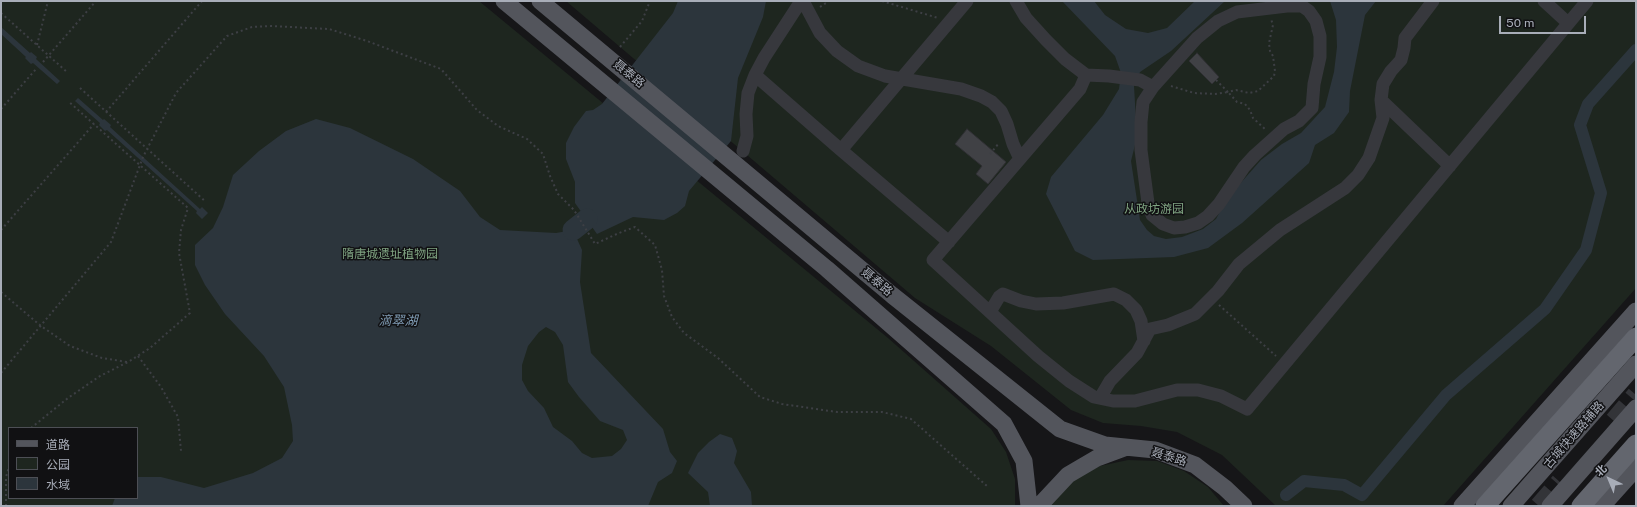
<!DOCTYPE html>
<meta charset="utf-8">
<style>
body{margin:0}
#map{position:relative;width:1637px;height:507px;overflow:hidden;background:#161618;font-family:"Public Sans","Noto Sans SC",sans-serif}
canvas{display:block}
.frame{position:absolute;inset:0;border:2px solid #a8adb8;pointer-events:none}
.legend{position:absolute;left:8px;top:427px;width:130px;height:72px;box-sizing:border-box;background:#111113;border:1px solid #4d4f55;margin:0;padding:5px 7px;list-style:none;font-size:12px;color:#a8adb8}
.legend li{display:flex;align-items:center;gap:8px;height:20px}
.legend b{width:20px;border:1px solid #4d4f55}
.north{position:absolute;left:1589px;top:459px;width:40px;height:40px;-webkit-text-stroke:3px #111113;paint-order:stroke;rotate:316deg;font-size:11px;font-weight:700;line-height:16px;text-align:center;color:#a8adb8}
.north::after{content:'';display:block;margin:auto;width:14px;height:18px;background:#a8adb8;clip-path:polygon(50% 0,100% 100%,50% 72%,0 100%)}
.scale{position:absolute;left:1499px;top:16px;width:87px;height:18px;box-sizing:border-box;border:2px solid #a8adb8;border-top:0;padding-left:5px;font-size:12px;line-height:14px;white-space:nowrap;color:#a8adb8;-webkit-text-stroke:3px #111113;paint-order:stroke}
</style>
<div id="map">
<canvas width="1637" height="507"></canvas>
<div class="frame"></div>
<ul class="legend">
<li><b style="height:5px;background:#53555c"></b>道路</li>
<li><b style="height:11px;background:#1e261f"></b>公园</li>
<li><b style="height:11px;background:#2c353c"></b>水域</li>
</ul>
<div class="north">北</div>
<div class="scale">50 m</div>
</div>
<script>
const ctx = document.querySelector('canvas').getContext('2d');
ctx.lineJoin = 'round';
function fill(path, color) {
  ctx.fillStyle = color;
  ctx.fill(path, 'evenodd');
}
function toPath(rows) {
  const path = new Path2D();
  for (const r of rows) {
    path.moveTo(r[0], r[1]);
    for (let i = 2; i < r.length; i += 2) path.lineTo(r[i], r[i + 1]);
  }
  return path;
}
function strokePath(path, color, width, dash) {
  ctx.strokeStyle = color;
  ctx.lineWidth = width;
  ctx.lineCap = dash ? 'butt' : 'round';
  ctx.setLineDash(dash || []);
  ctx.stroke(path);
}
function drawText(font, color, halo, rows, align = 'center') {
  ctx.font = font + ' "Public Sans","Noto Sans SC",sans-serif';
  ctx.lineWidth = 3;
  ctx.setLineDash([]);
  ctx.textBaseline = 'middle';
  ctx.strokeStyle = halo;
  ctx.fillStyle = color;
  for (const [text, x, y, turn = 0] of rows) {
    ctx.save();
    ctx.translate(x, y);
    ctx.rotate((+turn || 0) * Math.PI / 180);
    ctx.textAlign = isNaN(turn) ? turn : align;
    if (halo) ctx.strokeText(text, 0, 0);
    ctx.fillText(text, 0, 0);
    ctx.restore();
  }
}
const green = toPath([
 [1,1,479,1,888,338,991,429,1006,452,1015,479,1015,506,1,506],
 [9,428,137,428,137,498,9,498],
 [566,1,1636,1,1636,288,1443,506,1276,506,1222,455,1177,432,1141,426,1103,423,1071,410,991,346,915,298],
 [1128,460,1157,461,1184,471,1208,487,1224,506,1048,506,1074,479,1100,466]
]);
const water = toPath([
 [678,1,766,1,763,17,738,78,731,141,689,191,685,206,677,213,664,220,633,217,597,234,575,203,575,182,566,159,566,143,574,127,586,111,593,110,602,104,673,13],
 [1062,1,1094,1,1105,15,1126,29,1148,33,1167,28,1195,1,1225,1,1171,51,1140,72,1134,86,1137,137,1131,161,1140,220,1147,230,1154,236,1166,239,1182,237,1203,229,1216,219,1223,206,1238,186,1261,160,1282,144,1301,133,1325,107,1334,72,1337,47,1336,20,1330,1,1376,1,1365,15,1350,91,1349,112,1334,133,1315,145,1309,163,1242,223,1208,248,1174,257,1093,260,1075,251,1046,194,1051,177,1103,115,1119,89,1121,73,1115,56],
 [1,27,30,53,31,52,37,57,36,59,60,81,57,84,33,63,31,64,25,58,26,57,1,34],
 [78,98,103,120,104,119,111,125,110,127,200,209,202,207,208,213,202,219,196,213,197,211,107,130,105,131,99,125,100,123,75,101],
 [316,119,350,128,413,159,460,191,480,217,500,230,556,233,573,230,582,250,580,282,591,353,663,429,670,452,677,461,672,473,658,482,648,506,112,506,115,498,137,498,137,477,161,477,204,488,253,473,282,458,293,441,292,425,284,387,264,356,225,314,205,285,195,265,195,245,213,228,223,207,233,175,259,151,286,131],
 [546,327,555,332,563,345,568,382,579,397,600,421,623,430,627,440,621,449,612,456,592,458,582,453,572,441,553,427,544,408,528,391,522,380,522,365,528,346,539,332],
 [720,434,732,438,737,451,734,463,751,492,752,506,710,506,708,492,688,473,698,453,709,442]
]);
const canal = toPath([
 [1286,495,1304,481,1344,485,1362,495,1446,395,1545,309,1586,250,1601,193,1580,125,1588,104,1636,50]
]);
const river = toPath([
 [573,230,587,219]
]);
const building = toPath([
 [1197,53,1219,77,1212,84,1189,61,1197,53],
 [967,129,1006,162,988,184,976,174,982,166,955,144,967,129]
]);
const highwayTunnel = toPath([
 [1614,421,1636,395],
 [1539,506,1560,482]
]);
const path = toPath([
 [882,1,938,18],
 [1146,1,1158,1],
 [820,7,829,1],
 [1,13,67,72],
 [37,45,48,1],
 [620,47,642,21,650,1],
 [43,62,96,1],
 [1216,80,1228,92,1236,90,1249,93,1258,91,1274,76,1275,71,1273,56,1270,51,1269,43,1273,25,1271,19],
 [1171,86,1194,93,1215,94,1228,92,1237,102,1245,104,1250,110,1253,118,1266,130],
 [80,88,206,202],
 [1,109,37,68],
 [106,112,202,1],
 [990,154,999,143],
 [1,230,94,124],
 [1,292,41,326,70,346,102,358,127,362],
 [1219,305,1276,356],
 [138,356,161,387,178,417,181,451],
 [1,373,111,242,143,157,176,93,227,36,252,27,270,26,329,29,367,41,441,69,477,110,498,126,527,139,543,154,550,176,558,194,574,210,595,244,619,233,635,227,655,245,662,270,664,296,672,317,684,333,718,358,760,397,782,404,837,412,882,412,911,419,988,487],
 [31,428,68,398,100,376,128,362,150,348,190,313,179,253,181,230,188,208,68,101],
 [6,506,6,477,9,467]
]);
const minor = toPath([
 [803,1,820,33,837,51,858,66,885,76,961,89,981,96,992,102,1001,111,1007,124,1013,144,1020,159],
 [1016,1,1026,18,1046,40,1065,59,1086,75],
 [1544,1,1568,23],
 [755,75,764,58,801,1],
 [1153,87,1143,102,1141,122,1141,150,1148,203,1152,215,1163,224,1174,228,1185,227,1198,223,1208,216,1219,204,1244,167,1255,155,1284,129,1299,121,1312,108,1314,84,1320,57,1320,36,1316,21,1309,11,1302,6,1287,6,1237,12,1218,21,1197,38,1153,87,1140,80,1109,76,1086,75,1080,89,933,260,1038,356,1069,381,1094,397,1113,401,1135,401,1177,390,1198,390,1221,396,1247,409,1587,1],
 [1381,100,1450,166],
 [743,151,747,136,746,114,748,93,755,75,841,150],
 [949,242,841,150,967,1],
 [990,312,999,297,1003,294,1021,301,1036,304,1063,303,1114,294,1126,300,1136,310,1141,321,1144,341],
 [1100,398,1110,381,1137,353,1150,329,1168,325,1195,314,1218,291,1239,264,1280,230,1345,188,1358,175,1369,158,1383,118,1381,100,1383,84,1391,71,1401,60,1404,48,1405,38,1433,1]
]);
const major = toPath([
 [504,1,827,269,1004,424,1024,461,1029,506],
 [540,1,892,295,1060,429,1105,445,1155,450,1195,465,1225,488,1244,506],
 [1039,506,1068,475,1097,458,1124,448],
 [1462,506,1636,311],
 [1511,506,1636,364],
 [1550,506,1636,408],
 [1602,506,1636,468]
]);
const highway = toPath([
 [1485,506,1636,337],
 [1581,506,1636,444]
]);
const streetNames = [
 ["聂泰路",629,74,39],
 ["聂泰路",877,282,40],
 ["古城快速路辅路",1574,435,-49],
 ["聂泰路",1169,457,17]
];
const parkNames = [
 ["从政坊游园",1154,209],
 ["隋唐城遗址植物园",390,254]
];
const waterNames = [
 ["滴翠湖",398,321]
];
fill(green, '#1e261f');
fill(water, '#2c353c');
strokePath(canal, '#2c353c', 12);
strokePath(river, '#2c353c', 21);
fill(building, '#404145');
strokePath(building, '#303034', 1);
strokePath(highwayTunnel, '#333438', 19, [19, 10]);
strokePath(path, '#3d3f44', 2, [2, 3]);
strokePath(minor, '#37383d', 13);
strokePath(major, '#53555c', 17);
strokePath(highway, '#63666e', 19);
drawText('12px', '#a8adb8', '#111113', streetNames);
drawText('12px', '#7fa381', '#111113', parkNames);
drawText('italic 13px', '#7f9bb3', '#111113', waterNames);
</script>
